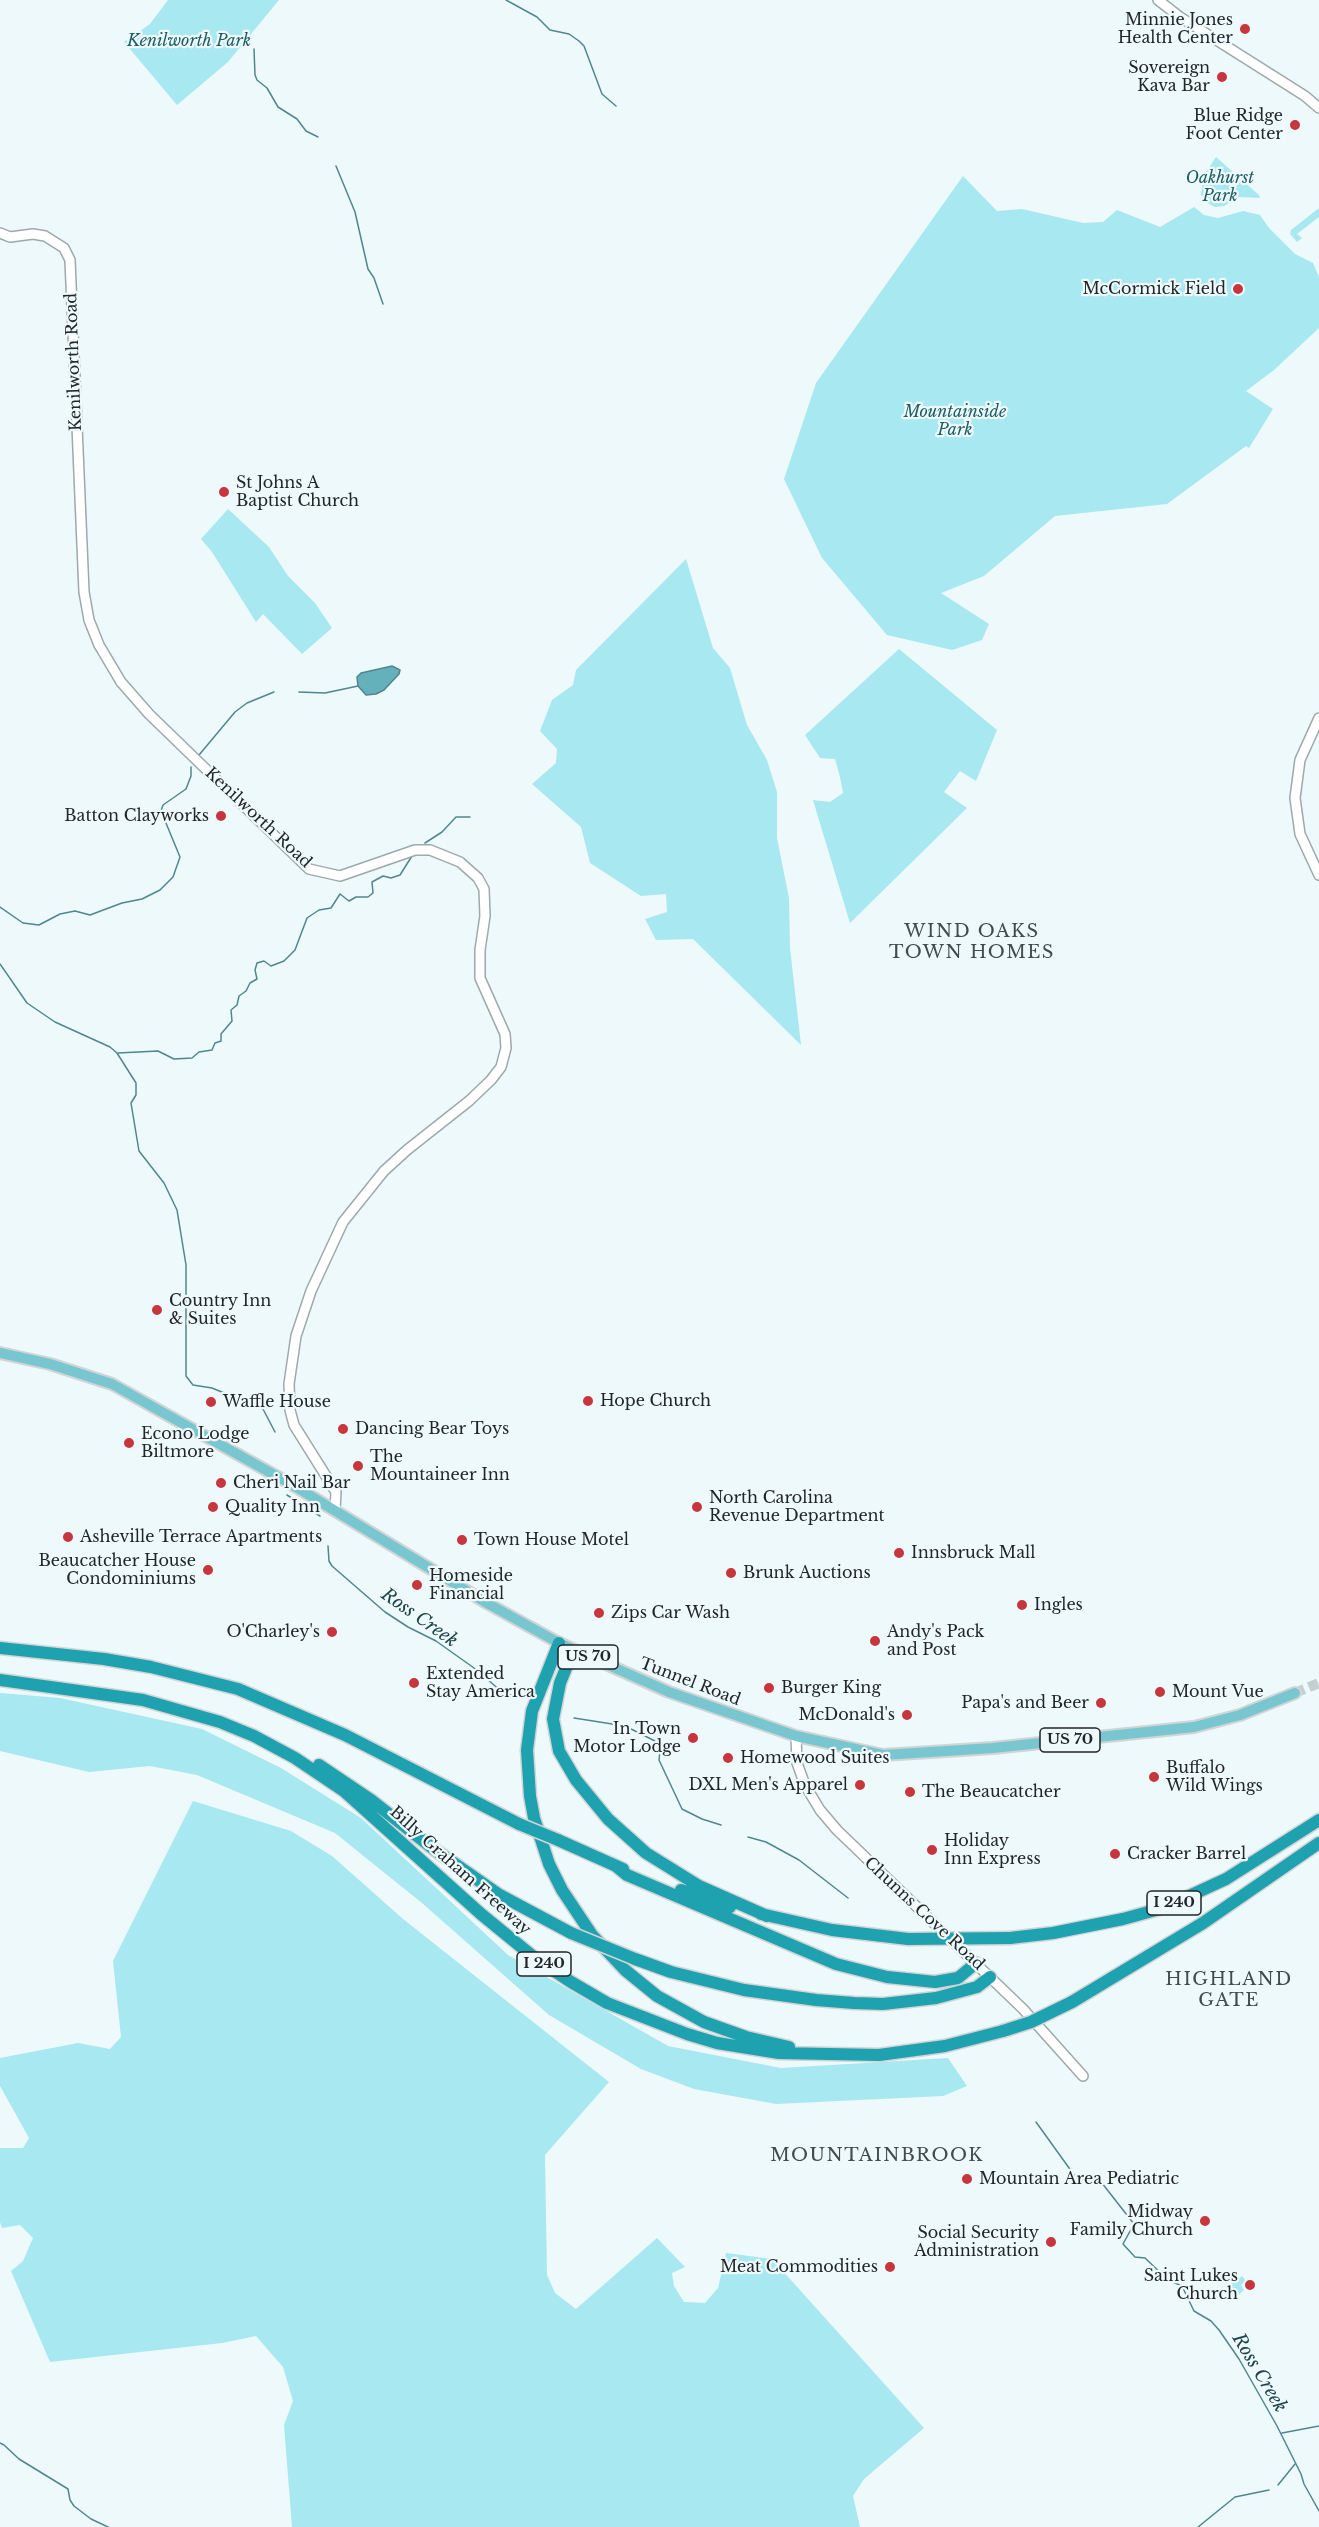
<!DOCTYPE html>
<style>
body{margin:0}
canvas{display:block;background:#edf9fb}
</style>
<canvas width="1319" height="2527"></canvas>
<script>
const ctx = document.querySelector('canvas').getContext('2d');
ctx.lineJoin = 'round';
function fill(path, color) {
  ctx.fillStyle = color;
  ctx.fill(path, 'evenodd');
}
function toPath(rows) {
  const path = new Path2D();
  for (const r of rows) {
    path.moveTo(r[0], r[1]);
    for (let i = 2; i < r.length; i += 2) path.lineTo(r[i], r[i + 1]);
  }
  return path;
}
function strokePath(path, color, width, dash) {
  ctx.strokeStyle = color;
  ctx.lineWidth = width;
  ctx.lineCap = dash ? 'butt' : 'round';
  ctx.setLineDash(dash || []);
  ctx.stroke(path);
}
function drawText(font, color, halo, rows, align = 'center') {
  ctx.font = font + ' "Libre Baskerville",serif';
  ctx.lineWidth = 4.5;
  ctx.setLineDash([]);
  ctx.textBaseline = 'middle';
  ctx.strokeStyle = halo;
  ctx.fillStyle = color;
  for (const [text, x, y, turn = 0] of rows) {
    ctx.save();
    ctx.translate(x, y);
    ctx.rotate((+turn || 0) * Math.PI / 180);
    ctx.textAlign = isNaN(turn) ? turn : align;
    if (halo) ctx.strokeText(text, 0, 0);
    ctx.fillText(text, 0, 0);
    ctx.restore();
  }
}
const green = toPath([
 [168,0,279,0,228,62,177,105,124,42,150,24],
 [1216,157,1259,195,1260,198,1240,197,1224,206,1215,207,1207,203,1201,195,1202,186,1204,175],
 [963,176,997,211,1022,209,1083,223,1103,222,1117,210,1160,227,1194,207,1204,215,1218,218,1243,211,1260,215,1269,228,1295,254,1313,263,1319,277,1319,328,1274,370,1246,391,1273,409,1249,448,1246,446,1167,504,1055,516,984,576,941,593,989,624,982,640,952,650,887,635,822,558,784,479,816,383],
 [1319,208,1319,217,1297,234,1302,238,1297,242,1290,234,1291,230],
 [228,509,269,547,288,576,315,603,332,628,302,654,263,614,256,622,212,552,201,539],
 [686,559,713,648,730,668,747,725,767,760,777,792,777,838,789,898,790,948,801,1045,693,939,656,940,645,919,667,912,666,894,641,896,590,863,581,827,532,784,556,763,557,749,540,731,552,700,573,685,576,670],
 [899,649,997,730,976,781,960,771,944,792,967,808,850,923,813,800,830,802,843,793,840,777,835,759,820,758,805,735],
 [0,1693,60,1698,202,1729,281,1768,361,1818,508,1955,668,2046,781,2068,948,2058,967,2086,943,2096,776,2104,694,2089,641,2069,549,2015,422,1903,335,1833,197,1775,150,1766,89,1772,0,1751],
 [193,1801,291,1831,332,1856,403,1919,609,2082,545,2155,547,2275,555,2293,576,2309,657,2238,685,2267,672,2273,674,2286,684,2302,705,2303,718,2288,726,2253,772,2259,924,2428,864,2479,853,2496,860,2527,292,2527,284,2425,293,2401,283,2367,256,2336,222,2343,50,2362,11,2271,23,2261,33,2238,20,2225,2,2228,0,2222,0,2148,23,2148,29,2138,0,2086,0,2058,78,2043,110,2049,121,2037,113,1961],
 [1242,2276,1246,2281,1241,2285,1244,2290,1237,2296,1229,2285]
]);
const water = toPath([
 [392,666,400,670,399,674,384,690,376,694,366,695,358,686,357,677,361,673,392,666]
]);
const stream = toPath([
 [506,0,537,17,550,30,569,34,579,41,584,46,602,94,616,106],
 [254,49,255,75,257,80,267,88,278,107,297,119,306,131,318,137],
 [336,166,355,212,368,269,374,278,383,304],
 [299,692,325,693,358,686],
 [199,755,235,712,247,703,274,692],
 [425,843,442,832,456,817,470,817],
 [0,907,23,923,39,925,60,914,75,911,90,915,122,903,142,899,160,890,173,877,180,857,161,811,163,805,186,789,191,776,191,767],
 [0,964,27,1003,55,1022,110,1047,117,1053,136,1083,136,1095,131,1103,139,1151,164,1183,177,1210,186,1265,186,1376,193,1385,212,1388,263,1409,275,1432],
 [118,1053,158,1051,174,1059,192,1058,199,1052,212,1050,215,1043,221,1041,221,1034,232,1021,231,1010,237,1005,239,996,246,991,250,983,257,979,255,970,257,963,264,961,271,966,284,961,295,950,307,918,319,910,331,908,340,894,349,901,356,897,368,897,373,893,372,882,383,876,391,878,400,875,412,856],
 [287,1495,320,1516],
 [328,1546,329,1561,332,1566,385,1612,408,1627,436,1641,474,1668,501,1691,513,1696],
 [574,1718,625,1726,655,1741,660,1751,659,1760,682,1809,702,1819,721,1825],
 [748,1837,766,1842,799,1860,848,1898],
 [1036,2122,1077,2179,1098,2178,1134,2224,1123,2244,1135,2257,1145,2258,1168,2280,1182,2286,1194,2311,1211,2321,1219,2330,1239,2359,1277,2426,1301,2474,1304,2484,1319,2511],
 [1282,2433,1319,2426],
 [0,2443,4,2445,19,2459,68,2489,70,2500,74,2506,91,2519,108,2527],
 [1278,2485,1295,2464],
 [1198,2527,1235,2497,1269,2490]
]);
const primaryTunnel = toPath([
 [1295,1693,1319,1683]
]);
const secondary = toPath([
 [1158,0,1180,17,1305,96,1319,108],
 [0,233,10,237,33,234,45,236,64,248,70,260,84,592,89,620,99,645,121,682,149,714,309,869,340,876,415,850,430,850,460,862,478,878,484,889,485,916,480,950,480,978,505,1034,506,1048,501,1067,491,1080,469,1101,407,1150,384,1171,343,1222,311,1291,296,1336,289,1384,290,1410,294,1425,336,1492,335,1510],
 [1319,718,1300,760,1295,798,1300,834,1319,875],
 [796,1736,797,1763,805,1785,820,1810,837,1830,1023,2009,1083,2076]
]);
const primary = toPath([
 [0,1353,50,1364,112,1384,296,1487,485,1602,559,1643,669,1692,796,1736,883,1755,993,1748,1194,1727,1240,1715,1295,1693]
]);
const highway = toPath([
 [559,1643,532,1711,527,1750,530,1796,534,1818,549,1864,562,1890,592,1935,625,1970,657,1996,704,2022,746,2037,789,2047],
 [0,1648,104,1659,151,1667,238,1689,345,1735,519,1824],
 [573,1651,560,1683,553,1719,559,1751,576,1780,608,1819,646,1853,699,1886,767,1916],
 [0,1680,143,1700,220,1722,254,1736,295,1758,344,1791,481,1914,536,1959,571,1982,607,2003,687,2034,717,2043,779,2053,879,2055,945,2046,1003,2031],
 [319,1765,371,1800,435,1850,498,1894,571,1933],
 [558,1840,623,1869],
 [616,1866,627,1875,836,1964,887,1977,935,1982,958,1978,976,1963],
 [681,1890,730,1907],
 [761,1914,832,1930,908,1939],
 [1010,1938,1053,1933,1123,1919,1163,1908,1226,1879,1319,1820],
 [635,1959,671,1972,744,1990,816,2000,854,2003,883,2004,936,1998,977,1987,990,1977],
 [1072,2002,1203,1923,1319,1843]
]);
const highwayBridge = toPath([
 [519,1824,558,1840],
 [571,1933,635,1959],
 [908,1939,1010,1938],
 [1003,2031,1031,2022,1072,2002]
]);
const markers = [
 [1245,29,6,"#c6363c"],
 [1222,77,6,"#c6363c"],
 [1295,125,6,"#c6363c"],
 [1238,289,6,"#c6363c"],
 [224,492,6,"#c6363c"],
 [221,816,6,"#c6363c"],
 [157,1310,6,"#c6363c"],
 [588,1401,6,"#c6363c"],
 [211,1402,6,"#c6363c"],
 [343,1429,6,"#c6363c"],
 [129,1443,6,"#c6363c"],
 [358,1466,6,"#c6363c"],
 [221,1483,6,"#c6363c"],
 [213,1507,6,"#c6363c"],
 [697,1507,6,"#c6363c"],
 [68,1537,6,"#c6363c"],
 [462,1540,6,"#c6363c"],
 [899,1553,6,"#c6363c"],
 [208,1570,6,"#c6363c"],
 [731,1573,6,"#c6363c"],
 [417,1585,6,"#c6363c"],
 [1022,1605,6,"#c6363c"],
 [599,1613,6,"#c6363c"],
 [332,1632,6,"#c6363c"],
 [875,1641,6,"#c6363c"],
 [414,1683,6,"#c6363c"],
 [769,1688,6,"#c6363c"],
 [1160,1692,6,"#c6363c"],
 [1101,1703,6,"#c6363c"],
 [907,1715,6,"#c6363c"],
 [693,1738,6,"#c6363c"],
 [728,1758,6,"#c6363c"],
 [1154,1777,6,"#c6363c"],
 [860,1785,6,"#c6363c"],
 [910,1792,6,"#c6363c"],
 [932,1850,6,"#c6363c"],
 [1115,1854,6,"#c6363c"],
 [967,2179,6,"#c6363c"],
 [1205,2221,6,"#c6363c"],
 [1051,2242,6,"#c6363c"],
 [890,2267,6,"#c6363c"],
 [1250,2285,6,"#c6363c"]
];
const shields = [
 [588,1657,60],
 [1070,1740,60],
 [1174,1903,54],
 [544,1964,54]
];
const shieldNames = [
 ["US 70",588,1657],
 ["US 70",1070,1740],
 ["I 240",1174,1903],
 ["I 240",544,1964]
];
const poiNames = [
 ["Minnie Jones",1233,20,"right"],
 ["Health Center",1233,38,"right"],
 ["Sovereign",1210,68,"right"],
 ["Kava Bar",1210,86,"right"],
 ["Blue Ridge",1283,116,"right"],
 ["Foot Center",1283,134,"right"],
 ["McCormick Field",1226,289,"right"],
 ["St Johns A",236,483],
 ["Baptist Church",236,501],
 ["Batton Clayworks",209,816,"right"],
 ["Country Inn",169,1301],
 ["& Suites",169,1319],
 ["Hope Church",600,1401],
 ["Waffle House",223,1402],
 ["Dancing Bear Toys",355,1429],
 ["Econo Lodge",141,1434],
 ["Biltmore",141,1452],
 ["The",370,1457],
 ["Mountaineer Inn",370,1475],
 ["Cheri Nail Bar",233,1483],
 ["North Carolina",709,1498],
 ["Revenue Department",709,1516],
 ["Quality Inn",225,1507],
 ["Asheville Terrace Apartments",80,1537],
 ["Town House Motel",474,1540],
 ["Innsbruck Mall",911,1553],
 ["Beaucatcher House",196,1561,"right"],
 ["Condominiums",196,1579,"right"],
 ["Brunk Auctions",743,1573],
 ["Homeside",429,1576],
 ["Financial",429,1594],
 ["Ingles",1034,1605],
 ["Zips Car Wash",611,1613],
 ["O'Charley's",320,1632,"right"],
 ["Andy's Pack",887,1632],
 ["and Post",887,1650],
 ["Extended",426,1674],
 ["Stay America",426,1692],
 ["Burger King",781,1688],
 ["Mount Vue",1172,1692],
 ["Papa's and Beer",1089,1703,"right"],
 ["McDonald's",895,1715,"right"],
 ["In Town",681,1729,"right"],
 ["Motor Lodge",681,1747,"right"],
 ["Homewood Suites",740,1758],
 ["Buffalo",1166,1768],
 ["Wild Wings",1166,1786],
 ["DXL Men's Apparel",848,1785,"right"],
 ["The Beaucatcher",922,1792],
 ["Holiday",944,1841],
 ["Inn Express",944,1859],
 ["Cracker Barrel",1127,1854],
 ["Mountain Area Pediatric",979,2179],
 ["Midway",1193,2212,"right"],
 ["Family Church",1193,2230,"right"],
 ["Social Security",1039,2233,"right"],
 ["Administration",1039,2251,"right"],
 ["Meat Commodities",878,2267,"right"],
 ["Saint Lukes",1238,2276,"right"],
 ["Church",1238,2294,"right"]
];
const parkNames = [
 ["Kenilworth Park",189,41],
 ["Oakhurst",1220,178],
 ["Park",1220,196],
 ["Mountainside",955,412],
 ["Park",955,430]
];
const streetNames = [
 ["Kenilworth Road",74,362,-92],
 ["Kenilworth Road",258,818,43],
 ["Tunnel Road",690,1682,21],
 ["Billy Graham Freeway",460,1871,42],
 ["Chunns Cove Road",924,1914,43]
];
const neighbourhoodNames = [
 ["WIND OAKS",972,932],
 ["TOWN HOMES",972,953],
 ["HIGHLAND",1229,1980],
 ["GATE",1229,2001],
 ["MOUNTAINBROOK",877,2156]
];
const waterNames = [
 ["Ross Creek",419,1618,35],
 ["Ross Creek",1259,2373,59]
];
fill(green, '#a8e8f0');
fill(water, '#64b1bb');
strokePath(water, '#50878f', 1.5);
strokePath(stream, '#50878f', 1.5);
strokePath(primaryTunnel, '#c4cfd1', 10, [10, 5]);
strokePath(secondary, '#9da9aa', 12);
strokePath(primary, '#d3d4d4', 14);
strokePath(highway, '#d3d4d4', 15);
strokePath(secondary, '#fff', 9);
strokePath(primary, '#78c7d0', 10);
strokePath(highway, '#1ea2b0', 12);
strokePath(highwayBridge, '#d3d4d4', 15, []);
strokePath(highwayBridge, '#1ea2b0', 12);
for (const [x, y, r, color] of markers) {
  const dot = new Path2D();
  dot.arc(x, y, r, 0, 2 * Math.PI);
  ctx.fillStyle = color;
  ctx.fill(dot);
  strokePath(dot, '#edf9fb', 2);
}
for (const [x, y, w] of shields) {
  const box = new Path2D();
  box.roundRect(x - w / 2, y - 12, w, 24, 4.5);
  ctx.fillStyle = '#edf9fb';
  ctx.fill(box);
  strokePath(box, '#222627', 1.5);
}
drawText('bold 15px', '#222627', null, shieldNames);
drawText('16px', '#222627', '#edf9fb', poiNames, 'left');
drawText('italic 16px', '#1d5d65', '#edf9fb', parkNames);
drawText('16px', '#222627', '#edf9fb', streetNames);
ctx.letterSpacing = '1.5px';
drawText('18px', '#424c4d', '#edf9fb', neighbourhoodNames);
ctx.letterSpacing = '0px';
drawText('italic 18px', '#20454a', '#edf9fb', waterNames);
</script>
